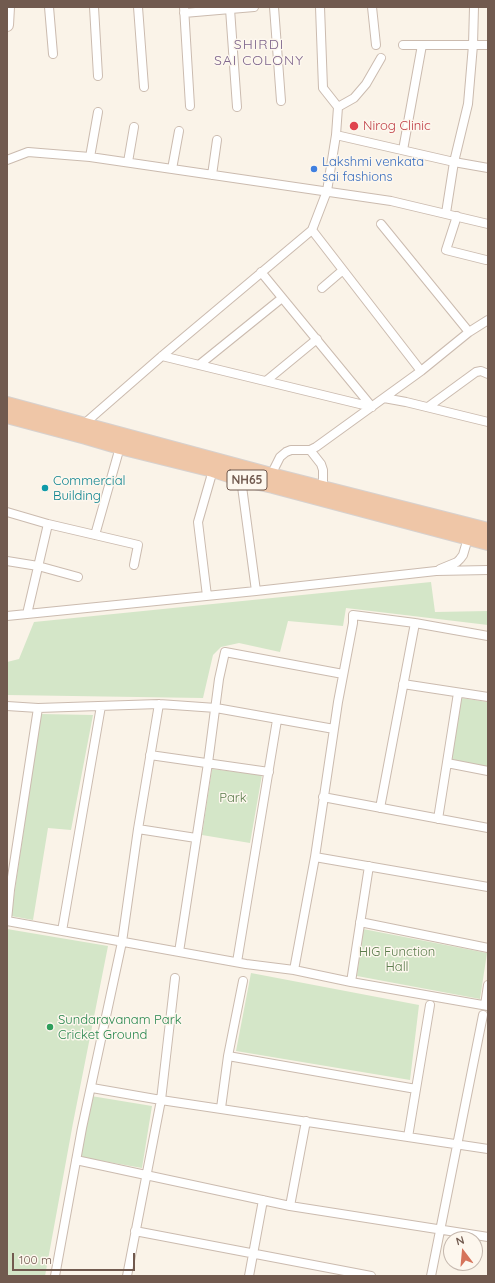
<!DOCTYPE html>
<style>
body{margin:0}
#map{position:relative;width:495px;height:1283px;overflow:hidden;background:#faf3e8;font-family:Quicksand,sans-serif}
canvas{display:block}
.frame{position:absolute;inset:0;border:8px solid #715a4f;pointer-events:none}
.north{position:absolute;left:443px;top:1231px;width:40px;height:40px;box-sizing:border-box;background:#fdf7ee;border:1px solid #c5b8ae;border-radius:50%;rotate:344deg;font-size:11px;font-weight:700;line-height:16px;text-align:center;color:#715a4f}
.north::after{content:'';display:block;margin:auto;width:14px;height:18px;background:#d6745b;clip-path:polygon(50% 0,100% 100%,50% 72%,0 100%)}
.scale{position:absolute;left:12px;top:1253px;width:123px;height:18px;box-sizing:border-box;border:2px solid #715a4f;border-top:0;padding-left:5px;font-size:12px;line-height:14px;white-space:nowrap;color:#715a4f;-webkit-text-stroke:3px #fdf7ee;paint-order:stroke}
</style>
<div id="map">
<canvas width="495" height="1283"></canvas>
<div class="frame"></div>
<div class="north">N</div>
<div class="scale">100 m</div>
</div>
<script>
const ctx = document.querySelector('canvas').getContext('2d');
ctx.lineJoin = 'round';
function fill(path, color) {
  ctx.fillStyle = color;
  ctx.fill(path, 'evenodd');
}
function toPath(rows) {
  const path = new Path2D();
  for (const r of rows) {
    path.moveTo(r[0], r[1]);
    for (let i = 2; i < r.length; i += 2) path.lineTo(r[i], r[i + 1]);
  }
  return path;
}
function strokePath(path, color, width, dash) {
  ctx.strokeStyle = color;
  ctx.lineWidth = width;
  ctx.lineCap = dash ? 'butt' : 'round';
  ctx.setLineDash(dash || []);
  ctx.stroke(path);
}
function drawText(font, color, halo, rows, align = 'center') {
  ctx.font = font + ' Quicksand,sans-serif';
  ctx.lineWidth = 3;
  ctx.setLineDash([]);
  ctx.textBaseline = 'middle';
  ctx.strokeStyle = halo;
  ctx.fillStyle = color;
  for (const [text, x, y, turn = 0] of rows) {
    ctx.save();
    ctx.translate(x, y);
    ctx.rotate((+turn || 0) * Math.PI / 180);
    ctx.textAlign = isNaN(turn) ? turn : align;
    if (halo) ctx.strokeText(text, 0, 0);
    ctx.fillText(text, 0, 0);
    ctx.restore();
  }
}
const green = toPath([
 [431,582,435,612,488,611,488,625,346,608,343,626,288,621,280,652,239,643,221,647,213,655,203,698,7,695,7,662,19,659,34,622],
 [461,698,488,702,488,767,451,759],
 [41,714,93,715,71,830,48,828,33,920,11,916],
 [212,769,262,775,250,843,202,835],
 [7,929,108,946,73,1123,45,1276,7,1276],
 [363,929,487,953,480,999,357,976],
 [251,973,419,1005,410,1080,236,1051],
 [91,1096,152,1106,142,1168,80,1157]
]);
const minor = toPath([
 [49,7,53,54],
 [94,7,98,76],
 [138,7,144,87],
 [184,7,190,106],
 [274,7,281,101],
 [372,7,376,45],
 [230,9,237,107],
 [184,13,254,7],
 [403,45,488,45],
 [338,107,354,98,366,84,381,58],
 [336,135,454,162,488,168],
 [403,150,422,45],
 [90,157,98,112],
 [7,160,28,152,90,157,391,201,488,224],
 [128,162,134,127],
 [172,169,179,131],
 [212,175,217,140],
 [446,213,454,162,468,104,473,45,474,7],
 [457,216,446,250,486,260],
 [381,224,469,332],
 [312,230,421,371],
 [261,272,372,407],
 [322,288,343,270],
 [162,356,372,407],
 [199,365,282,298],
 [266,381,317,339],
 [384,398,406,402,488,422],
 [428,407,476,372,481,371,488,374],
 [84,424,162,356,312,230,327,191,336,135,338,107,323,88,320,7],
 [310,450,321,464,323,470,323,487],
 [271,475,280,457,286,452,291,450,310,450,316,447,421,371,469,332,488,320],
 [241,479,256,591],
 [7,512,48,524,138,545,134,565],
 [95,535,120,447],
 [7,561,38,566,78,577],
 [440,569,457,562,460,559,463,555,468,538],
 [207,596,198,522,213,470],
 [27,614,48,524],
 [7,616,256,591,436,571,488,570],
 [403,684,488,697],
 [7,706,38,708,159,704,216,708,334,729],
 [150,755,269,772],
 [447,763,488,771],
 [323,797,488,828],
 [380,808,415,623],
 [438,819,458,693],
 [138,829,196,838],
 [315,857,488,887],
 [7,920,10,890,38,708],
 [7,921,246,964,294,970,351,982,488,1006],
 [360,922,488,948],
 [62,931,101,706],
 [179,952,208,763,219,679,225,652,343,674],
 [237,962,277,720],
 [294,970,315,857,338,702,353,623,353,615,415,623,488,636],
 [351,982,369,866],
 [485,1005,488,985],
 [228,1056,416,1089],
 [92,1088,161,1100,488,1149],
 [221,1108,228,1056,243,981],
 [408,1137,430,1005],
 [76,1160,290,1206,488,1237],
 [290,1206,306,1121],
 [135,1231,371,1276],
 [55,1276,82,1128,122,942,138,829,159,704],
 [127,1276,161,1100,175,978],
 [249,1276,263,1200],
 [431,1276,483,1015]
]);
const secondary = toPath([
 [7,25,8,7]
]);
const trunk = toPath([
 [7,404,271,475,488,530],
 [7,416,86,437,120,447,213,470,241,479,273,486,488,543]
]);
const markers = [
 [354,126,5,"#e0444e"],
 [314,169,4,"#3f7fe0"],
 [45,488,4,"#0f9aa8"],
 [50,1027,4,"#2e9e5b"]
];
const shields = [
 [247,480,40]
];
const shieldNames = [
 ["NH65",247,480]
];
const healthNames = [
 ["Nirog Clinic",363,126]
];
const shopNames = [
 ["Lakshmi venkata",322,162],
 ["sai fashions",322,177]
];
const cultureNames = [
 ["Commercial",53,481],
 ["Building",53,496]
];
const parkNames = [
 ["Park",233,798],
 ["HIG Function",397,952],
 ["Hall",397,967]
];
const leisureNames = [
 ["Sundaravanam Park",58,1020],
 ["Cricket Ground",58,1035]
];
const neighbourhoodNames = [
 ["SHIRDI",259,45],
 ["SAI COLONY",259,61]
];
fill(green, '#d4e6c8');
strokePath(minor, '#cbbbaf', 10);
strokePath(secondary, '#cfbdb0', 14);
strokePath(trunk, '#d7d1ce', 16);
strokePath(minor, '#fff', 8);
strokePath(secondary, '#fff', 12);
strokePath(trunk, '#efc6a7', 14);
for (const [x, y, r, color] of markers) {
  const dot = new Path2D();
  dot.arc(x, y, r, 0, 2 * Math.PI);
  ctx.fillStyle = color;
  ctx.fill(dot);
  strokePath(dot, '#fdf7ee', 1.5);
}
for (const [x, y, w] of shields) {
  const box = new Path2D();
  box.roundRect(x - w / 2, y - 10, w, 20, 3);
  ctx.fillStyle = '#fdf7ee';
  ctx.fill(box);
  strokePath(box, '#715a4f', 1);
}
drawText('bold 12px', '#715a4f', null, shieldNames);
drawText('13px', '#be3a42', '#fdf7ee', healthNames, 'left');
drawText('13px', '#366cbe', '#fdf7ee', shopNames, 'left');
drawText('13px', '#0d838f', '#fdf7ee', cultureNames, 'left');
drawText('13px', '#5a7b4b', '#fdf7ee', parkNames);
drawText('13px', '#27864d', '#fdf7ee', leisureNames, 'left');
ctx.letterSpacing = '1px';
drawText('14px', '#7f668d', '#fdf7ee', neighbourhoodNames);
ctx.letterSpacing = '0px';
</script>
